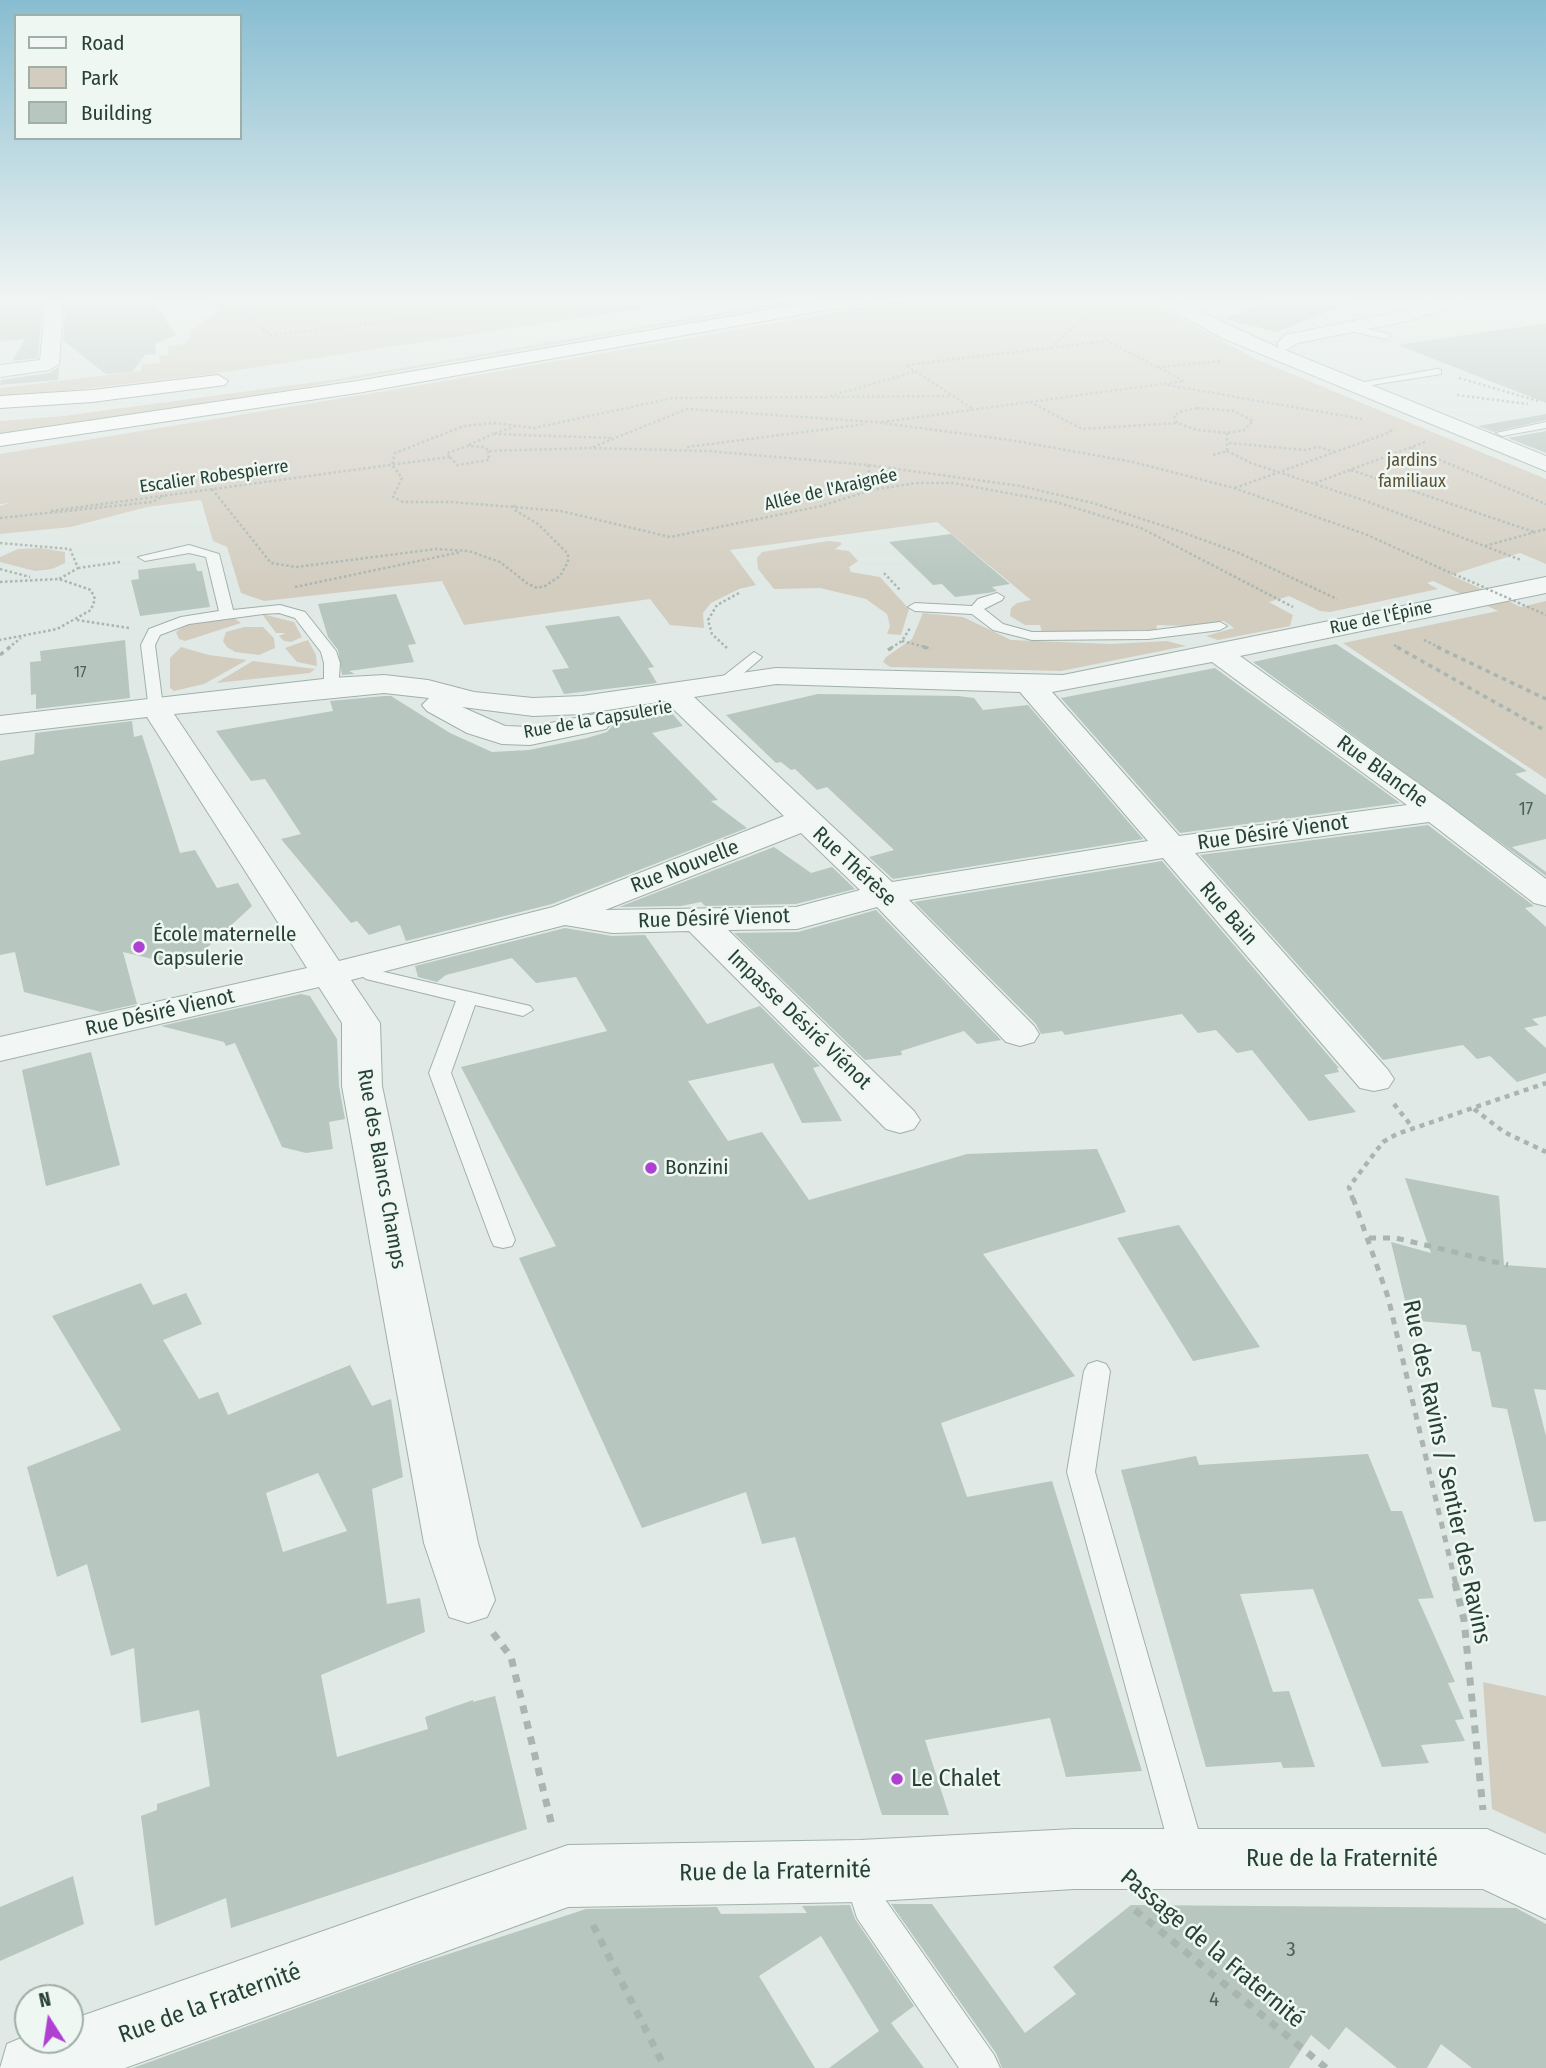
<!DOCTYPE html>
<meta charset="utf-8">
<style>
body{margin:0}
#map{position:relative;width:1546px;height:2068px;overflow:hidden;background:#e0e9e5;font-family:"Fira Sans Condensed",sans-serif}
canvas{display:block}
.legend{position:absolute;left:14px;top:14px;width:228px;height:126px;box-sizing:border-box;background:#eff7f3;border:2px solid #9faea7;margin:0;padding:9px 12px;list-style:none;font-size:21px;color:#284136}
.legend li{display:flex;align-items:center;gap:14px;height:35px}
.legend b{width:35px;border:2px solid #9faea7}
.north{position:absolute;left:14px;top:1984px;width:70px;height:70px;box-sizing:border-box;background:#eff7f3;border:2px solid #9faea7;border-radius:50%;rotate:348deg;font-size:19px;font-weight:700;line-height:28px;text-align:center;color:#284136}
.north::after{content:'';display:block;margin:auto;width:24px;height:32px;background:#af41d2;clip-path:polygon(50% 0,100% 100%,50% 72%,0 100%)}
</style>
<div id="map">
<canvas width="1546" height="2068"></canvas>
<ul class="legend">
<li><b style="height:9px;background:#f2f7f5"></b>Road</li>
<li><b style="height:19px;background:#d3cdc0"></b>Park</li>
<li><b style="height:19px;background:#b7c6bf"></b>Building</li>
</ul>
<div class="north">N</div>
</div>
<script>
const ctx = document.querySelector('canvas').getContext('2d');
ctx.lineJoin = 'round';
function fill(path, color) {
  ctx.fillStyle = color;
  ctx.fill(path, 'evenodd');
}
function toPath(rows) {
  const path = new Path2D();
  for (const r of rows) {
    path.moveTo(r[0], r[1]);
    for (let i = 2; i < r.length; i += 2) path.lineTo(r[i], r[i + 1]);
  }
  return path;
}
function strokePath(path, color, width, dash) {
  ctx.strokeStyle = color;
  ctx.lineWidth = width;
  ctx.lineCap = dash ? 'butt' : 'round';
  ctx.setLineDash(dash || []);
  ctx.stroke(path);
}
function drawText(font, color, halo, rows, align = 'center') {
  ctx.font = font + ' "Fira Sans Condensed",sans-serif';
  ctx.lineWidth = 5;
  ctx.setLineDash([]);
  ctx.textBaseline = 'middle';
  ctx.strokeStyle = halo;
  ctx.fillStyle = color;
  for (const [text, x, y, turn = 0] of rows) {
    ctx.save();
    ctx.translate(x, y);
    ctx.rotate((+turn || 0) * Math.PI / 180);
    ctx.textAlign = isNaN(turn) ? turn : align;
    if (halo) ctx.strokeText(text, 0, 0);
    ctx.fillText(text, 0, 0);
    ctx.restore();
  }
}
const green = toPath([
 [211,298,712,298,198,376,0,398,0,388,141,371,142,365,160,363,159,356,169,355,167,346,185,344,191,337,189,331,222,309,209,303],
 [806,298,823,298,219,402,0,437,0,421,63,416,338,379],
 [917,298,1142,298,1258,360,1546,479,1546,564,1520,553,1451,575,1521,607,1546,601,1546,779,1343,643,1498,611,1433,581,1427,583,1438,589,1330,612,1320,611,1289,596,1269,602,1293,615,1290,626,1218,640,1206,636,1234,628,1224,621,1185,626,1157,625,1156,630,1042,633,1040,625,1025,625,1010,616,1011,608,1017,603,1031,600,937,522,730,550,756,585,739,589,711,603,703,613,704,628,670,625,650,599,464,625,442,581,264,601,241,593,227,547,213,541,201,500,147,507,71,527,0,534,0,506,9,503,0,504,0,454,398,389],
 [828,541,840,542,842,544,835,549,849,551,858,561,849,567,851,572,880,577,909,609,901,635,887,634,890,626,887,614,866,599,820,588,774,589,758,569,757,558,762,552],
 [41,548,65,552,65,563,52,569,35,571,0,562,0,557,18,549],
 [923,613,963,617,1011,640,1111,644,1167,641,1186,646,1061,671,890,667,883,662,886,657,912,639],
 [262,614,294,622,302,637,291,642,284,641,279,636,286,633,276,633],
 [234,618,241,623,185,641,179,639,176,632,187,624],
 [244,627,263,627,274,638,275,648,259,655,235,652,227,647,223,641,226,632],
 [308,640,316,655,317,666,297,662,285,648],
 [181,647,209,655,247,660,204,684,174,691,170,688,170,658],
 [253,661,315,669,310,673,216,683],
 [1483,1682,1546,1696,1546,1834,1492,1809]
]);
const building = toPath([
 [5,298,43,298,38,358,12,361,25,339,0,341,0,303,5,303],
 [94,298,152,298,176,335,155,344,156,354,145,355,132,372,106,374,63,341,66,300],
 [1279,298,1359,298,1359,299,1277,332,1224,319],
 [1546,323,1546,403,1398,345],
 [59,367,58,380,0,385,1,380,49,373],
 [1546,414,1546,420,1494,432,1478,426],
 [1546,431,1546,453,1508,438],
 [951,534,1010,584,992,587,997,591,988,593,955,597,942,584,933,585,889,542],
 [195,563,197,571,202,571,210,607,140,616,131,580,139,579,138,570],
 [396,594,416,644,408,645,414,662,349,671,355,674,342,675,338,650,328,637,318,604],
 [619,616,654,667,648,668,657,683,564,694,552,670,569,668,545,626],
 [125,640,130,698,36,709,36,694,31,695,30,662,41,661,40,651],
 [1336,644,1527,771,1515,774,1546,795,1546,839,1512,847,1546,872,1546,876,1253,662],
 [1215,668,1400,803,1180,833,1061,698],
 [818,694,958,696,974,698,983,710,1028,705,1143,839,893,879,869,857,894,850,827,787,817,790,795,769,791,770,781,762,776,763,726,715],
 [384,696,391,696,450,733,492,752,529,750,587,738,607,732,613,725,608,715,603,713,664,704,683,726,652,733,718,800,711,801,747,828,552,904,406,941,400,925,369,935,357,921,351,923,281,839,301,834,265,779,251,781,216,731,333,711,330,701],
 [132,721,134,737,142,735,180,853,195,850,217,888,238,883,252,906,186,967,123,952,137,1004,101,1012,24,992,15,952,0,955,0,761,34,754,35,733],
 [1428,825,1534,906,1525,908,1546,927,1546,1016,1532,1019,1539,1025,1524,1028,1546,1048,1546,1073,1517,1082,1490,1056,1477,1059,1463,1045,1383,1060,1200,855],
 [774,847,811,873,832,867,855,889,796,904,705,906,701,902,681,906,619,907],
 [1162,861,1339,1068,1337,1068,1339,1072,1324,1075,1356,1112,1309,1121,1252,1050,1237,1053,1216,1030,1198,1033,1182,1014,1065,1035,1062,1031,1041,1034,1036,1024,914,902],
 [876,910,1001,1040,977,1044,964,1031,901,1051,902,1055,865,1060,734,933,798,932],
 [565,928,612,936,645,935,707,1024,760,1006,820,1066,813,1068,842,1121,802,1123,773,1063,688,1081,728,1141,762,1132,809,1200,967,1154,1097,1149,1126,1212,983,1254,1075,1376,941,1423,967,1497,1052,1481,1142,1771,1066,1777,1050,1718,925,1740,949,1815,882,1815,795,1537,762,1544,746,1492,642,1528,519,1258,556,1246,461,1067,607,1031,576,977,536,983,512,958,446,975,437,982,418,977,415,966],
 [301,994,310,996,337,1039,339,1086,345,1119,329,1122,333,1149,306,1153,282,1147,235,1043,226,1046,224,1042,161,1026],
 [91,1052,120,1165,46,1186,22,1070],
 [1405,1178,1499,1196,1504,1265,1546,1268,1546,1390,1534,1389,1546,1436,1546,1521,1534,1522,1507,1409,1492,1407,1480,1352,1472,1351,1466,1325,1418,1321,1417,1313,1408,1313,1391,1242,1431,1253],
 [1179,1225,1260,1347,1193,1361,1117,1238],
 [141,1283,153,1305,186,1293,202,1324,163,1340,199,1399,218,1392,228,1415,350,1365,372,1406,391,1399,403,1477,372,1489,387,1604,420,1598,425,1632,321,1675,337,1757,428,1729,425,1717,473,1700,473,1702,495,1696,527,1829,231,1928,226,1898,155,1926,141,1816,157,1810,157,1804,210,1786,199,1710,141,1723,134,1648,111,1656,87,1564,57,1577,27,1467,121,1430,52,1316],
 [318,1473,347,1531,283,1552,266,1493],
 [1368,1454,1391,1511,1402,1511,1434,1598,1418,1599,1455,1682,1448,1683,1464,1719,1455,1720,1465,1741,1421,1745,1429,1763,1382,1767,1313,1589,1240,1594,1273,1692,1289,1691,1315,1767,1283,1768,1281,1762,1206,1767,1121,1470,1196,1456,1199,1465],
 [73,1876,84,1924,0,1961,0,1907],
 [891,1904,932,1904,1025,2033,1076,1994,1053,1967,1131,1905,1516,1908,1546,1924,1546,2068,1472,2068,1441,2044,1427,2068,1397,2068,1346,2027,1329,2050,1311,2035,1289,2068,1002,2068,996,2053],
 [850,1905,855,1919,914,2006,891,2023,924,2068,829,2068,879,2031,821,1936,759,1976,815,2068,133,2068,415,1965,586,1909,717,1907,721,1914,807,1913,802,1906]
]);
const pathFar4 = toPath([
 [246,298,242,305,244,313,270,335,450,314,545,298],
 [1051,348,1090,311,1091,298],
 [1158,367,1223,361],
 [914,372,827,397,673,398,534,428,494,423,464,426,395,453,392,465,402,478,393,497,403,502,452,502,561,511,670,537,821,506,872,490,916,483,953,483,1056,502,1141,528,1293,607],
 [1459,378,1538,401],
 [1168,385,1362,419],
 [1457,395,1528,404],
 [832,397,952,396],
 [1030,402,1082,429,1177,423],
 [1197,408,1234,411,1253,421,1244,430,1227,433,1197,430,1177,423,1174,416,1179,412,1197,408],
 [882,422,1184,381,1107,341,906,365,973,409],
 [516,426,493,434,611,438],
 [1229,443,1305,450,1318,447,1335,452],
 [469,445,493,434],
 [593,447,687,409,875,422,1010,440,1133,462,1234,488,1365,534,1453,574],
 [687,447,866,424],
 [1411,448,1546,504],
 [1227,451,1251,463,1366,501,1521,560],
 [1213,455,1227,451,1227,433],
 [449,457,447,453,468,446,485,447,488,451,589,448,708,451,868,465,1020,486,1093,503,1176,530,1239,553,1337,599],
 [450,457,457,465,489,460,488,451],
 [868,465,872,490],
 [1351,470,1534,532],
 [1315,483,1425,442],
 [1235,488,1388,433,1394,428],
 [212,489,271,563,296,567,436,549,469,551,500,562,528,584,537,588,545,586,560,576,568,562,568,554,538,524,516,511,514,505],
 [51,511,449,457],
 [0,518,152,502,164,496],
 [0,543,70,549,78,568,59,579],
 [1485,546,1546,529],
 [78,568,120,562],
 [0,569,30,577],
 [884,573,900,590],
 [0,582,59,579,91,590,95,599,91,610,57,629,0,640],
 [295,587,461,552],
 [77,620,129,628],
 [1424,640,1441,648],
 [902,641,929,648],
 [1394,645,1400,648],
 [8,648,21,638],
 [727,648,712,634,708,620,717,605,739,593],
 [891,648,902,641,910,628]
]);
const pathFar3 = toPath([
 [923,647,932,649],
 [1397,647,1546,731],
 [1437,647,1546,699],
 [888,650,893,647],
 [0,655,10,647]
]);
const pathFar2 = toPath([
 [1394,1104,1413,1128],
 [1474,1109,1504,1132,1546,1152],
 [1353,1200,1349,1187,1383,1142,1397,1134,1546,1083]
]);
const pathFar1 = toPath([
 [1353,1198,1388,1297,1456,1585],
 [1369,1238,1396,1238,1508,1265]
]);
const path = toPath([
 [1455,1583,1464,1620,1483,1810],
 [493,1633,511,1657,553,1830],
 [1135,1910,1326,2068],
 [593,1925,665,2068]
]);
const service = toPath([
 [1354,326,1389,334,1390,336,1385,339,1350,331,1354,326],
 [1437,369,1441,370,1441,374,1353,388,1348,385,1437,369],
 [1546,422,1546,428,1502,436,1496,433,1546,422],
 [189,545,219,554,233,610,280,605,305,612,336,651,340,663,338,690,332,692,324,687,324,663,321,652,295,618,279,613,263,614,189,624,160,635,155,645,163,707,155,712,149,710,141,645,149,629,181,617,219,611,206,557,189,553,145,561,138,557,189,545],
 [997,593,1004,597,1002,600,984,609,1003,624,1032,632,1148,631,1220,622,1227,626,1220,630,1148,639,1032,640,993,630,972,614,915,611,908,607,915,603,972,606,978,599,997,593],
 [754,652,762,657,759,660,731,684,721,684,721,678,754,652],
 [359,960,380,971,530,1006,533,1010,523,1016,475,1005,451,1073,515,1240,512,1246,503,1248,494,1246,491,1240,429,1073,456,1001,366,979,349,966,359,960],
 [1097,1361,1106,1364,1110,1371,1095,1472,1206,1857,1201,1869,1189,1873,1177,1869,1172,1857,1067,1472,1084,1371,1088,1364,1097,1361],
 [860,1856,872,1861,884,1898,994,2055,1000,2068,959,2068,857,1918,843,1873,848,1861,860,1856]
]);
const minor = toPath([
 [46,298,64,298,59,364,49,370,0,377,0,365,40,360,46,298],
 [1149,298,1171,298,1279,348,1277,344,1285,335,1402,311,1441,298,1466,298,1463,302,1412,320,1298,343,1286,350,1280,348,1546,456,1546,471,1222,338,1149,298],
 [1546,577,1546,593,1240,656,1447,804,1546,879,1546,906,1534,903,1429,822,1195,853,1388,1070,1394,1079,1388,1088,1374,1091,1360,1088,1163,858,909,900,1034,1026,1039,1034,1034,1042,1020,1046,1006,1042,877,907,797,929,728,930,914,1111,920,1120,914,1129,900,1133,886,1129,689,931,612,933,565,925,351,980,380,1023,382,1086,478,1543,495,1600,487,1617,468,1623,449,1617,424,1543,342,1086,342,1023,319,987,0,1061,0,1037,307,968,147,717,0,734,0,716,332,678,384,675,428,680,474,692,533,698,582,696,776,668,1063,675,1546,577],
 [1212,662,1407,805,1179,836,1052,692,1212,662],
 [776,684,1020,692,1148,841,892,882,694,697,776,684],
 [384,693,429,698,422,705,427,711,467,733,502,744,530,745,606,729,611,723,606,717,596,714,530,727,505,726,462,707,533,716,582,714,665,701,784,816,553,907,339,961,174,714,384,693],
 [801,833,860,890,796,907,605,910,801,833],
 [1074,1829,1487,1829,1546,1855,1546,1919,1483,1889,1074,1889,860,1902,568,1907,125,2068,0,2068,7,2044,28,2035,28,2040,70,2040,70,2020,568,1845,860,1840,1074,1829]
]);
const motorway = toPath([
 [837,298,875,298,866,303,357,393,0,446,0,434,357,381,837,298],
 [218,375,228,381,225,385,92,402,0,408,0,396,92,390,218,375]
]);
const pathBridge = toPath([
 [1454,574,1546,615]
]);
const markers = [
 [139,947,7,"#af41d2"],
 [651,1168,7,"#af41d2"],
 [897,1779,7,"#af41d2"]
];
const farNumbernames = [
 ["17",80,673]
];
const farParknames = [
 ["jardins",1412,461],
 ["familiaux",1412,482]
];
const farStreetnames = [
 ["Escalier Robespierre",214,477,-8],
 ["Allée de l'Araignée",831,490,-13],
 ["Rue de l'Épine",1381,618,-12],
 ["Rue de la Capsulerie",598,720,-10]
];
const numberNames = [
 ["17",1526,810]
];
const streetNames = [
 ["Rue Blanche",1382,772,36],
 ["Rue Désiré Vienot",1273,833,-8],
 ["Rue Nouvelle",685,867,-21],
 ["Rue Thérèse",854,867,43],
 ["Rue Bain",1228,914,49],
 ["Rue Désiré Vienot",714,919,-2],
 ["Rue Désiré Vienot",160,1013,-13],
 ["Impasse Désiré Viénot",799,1020,44],
 ["Rue des Blancs Champs",381,1169,80]
];
const poiNames = [
 ["École maternelle",153,935],
 ["Capsulerie",153,959],
 ["Bonzini",665,1168]
];
const nearNumbernames = [
 ["3",1291,1950],
 ["4",1214,2000]
];
const nearStreetnames = [
 ["Rue des Ravins / Sentier des Ravins",1446,1472,78],
 ["Rue de la Fraternité",1342,1859],
 ["Rue de la Fraternité",775,1872,-1],
 ["Passage de la Fraternité",1212,1949,40],
 ["Rue de la Fraternité",210,2004,-20]
];
const nearPoinames = [
 ["Le Chalet",911,1779]
];
fill(green, '#d3cdc0');
fill(building, '#b7c6bf');
strokePath(service, '#a1b0aa', 2);
strokePath(minor, '#a1b0aa', 2);
strokePath(motorway, '#87a094', 2);
strokePath(pathFar4, '#a9b5b0', 2.5, [2.5, 2.5]);
strokePath(pathFar3, '#a9b5b0', 3.5, [4.5, 4.5]);
strokePath(pathFar2, '#a9b5b0', 4.5, [5, 5]);
strokePath(pathFar1, '#a9b5b0', 5, [7, 7]);
strokePath(path, '#a9b5b0', 7, [8, 8]);
fill(service, '#f2f7f5');
fill(minor, '#f2f7f5');
fill(motorway, '#fff');
strokePath(pathBridge, '#a9b5b0', 2.5, [2.5, 2.5]);
const sky = ctx.createLinearGradient(0, 0, 0, 587);
sky.addColorStop(0, '#88bdd1');
sky.addColorStop(0.51, '#f1f5f3');
sky.addColorStop(1, '#f1f5f300');
ctx.fillStyle = sky;
ctx.fillRect(0, 0, 1546, 587);
for (const [x, y, r, color] of markers) {
  const dot = new Path2D();
  dot.arc(x, y, r, 0, 2 * Math.PI);
  ctx.fillStyle = color;
  ctx.fill(dot);
  strokePath(dot, '#eff7f3', 2.5);
}
drawText('16px', '#4c6258', null, farNumbernames);
drawText('18px', '#5d5235', '#eff7f3', farParknames);
drawText('18px', '#284136', '#eff7f3', farStreetnames);
drawText('18px', '#4c6258', null, numberNames);
drawText('21px', '#284136', '#eff7f3', streetNames);
drawText('21px', '#284136', '#eff7f3', poiNames, 'left');
drawText('21px', '#4c6258', null, nearNumbernames);
drawText('24px', '#284136', '#eff7f3', nearStreetnames);
drawText('24px', '#284136', '#eff7f3', nearPoinames, 'left');
</script>
